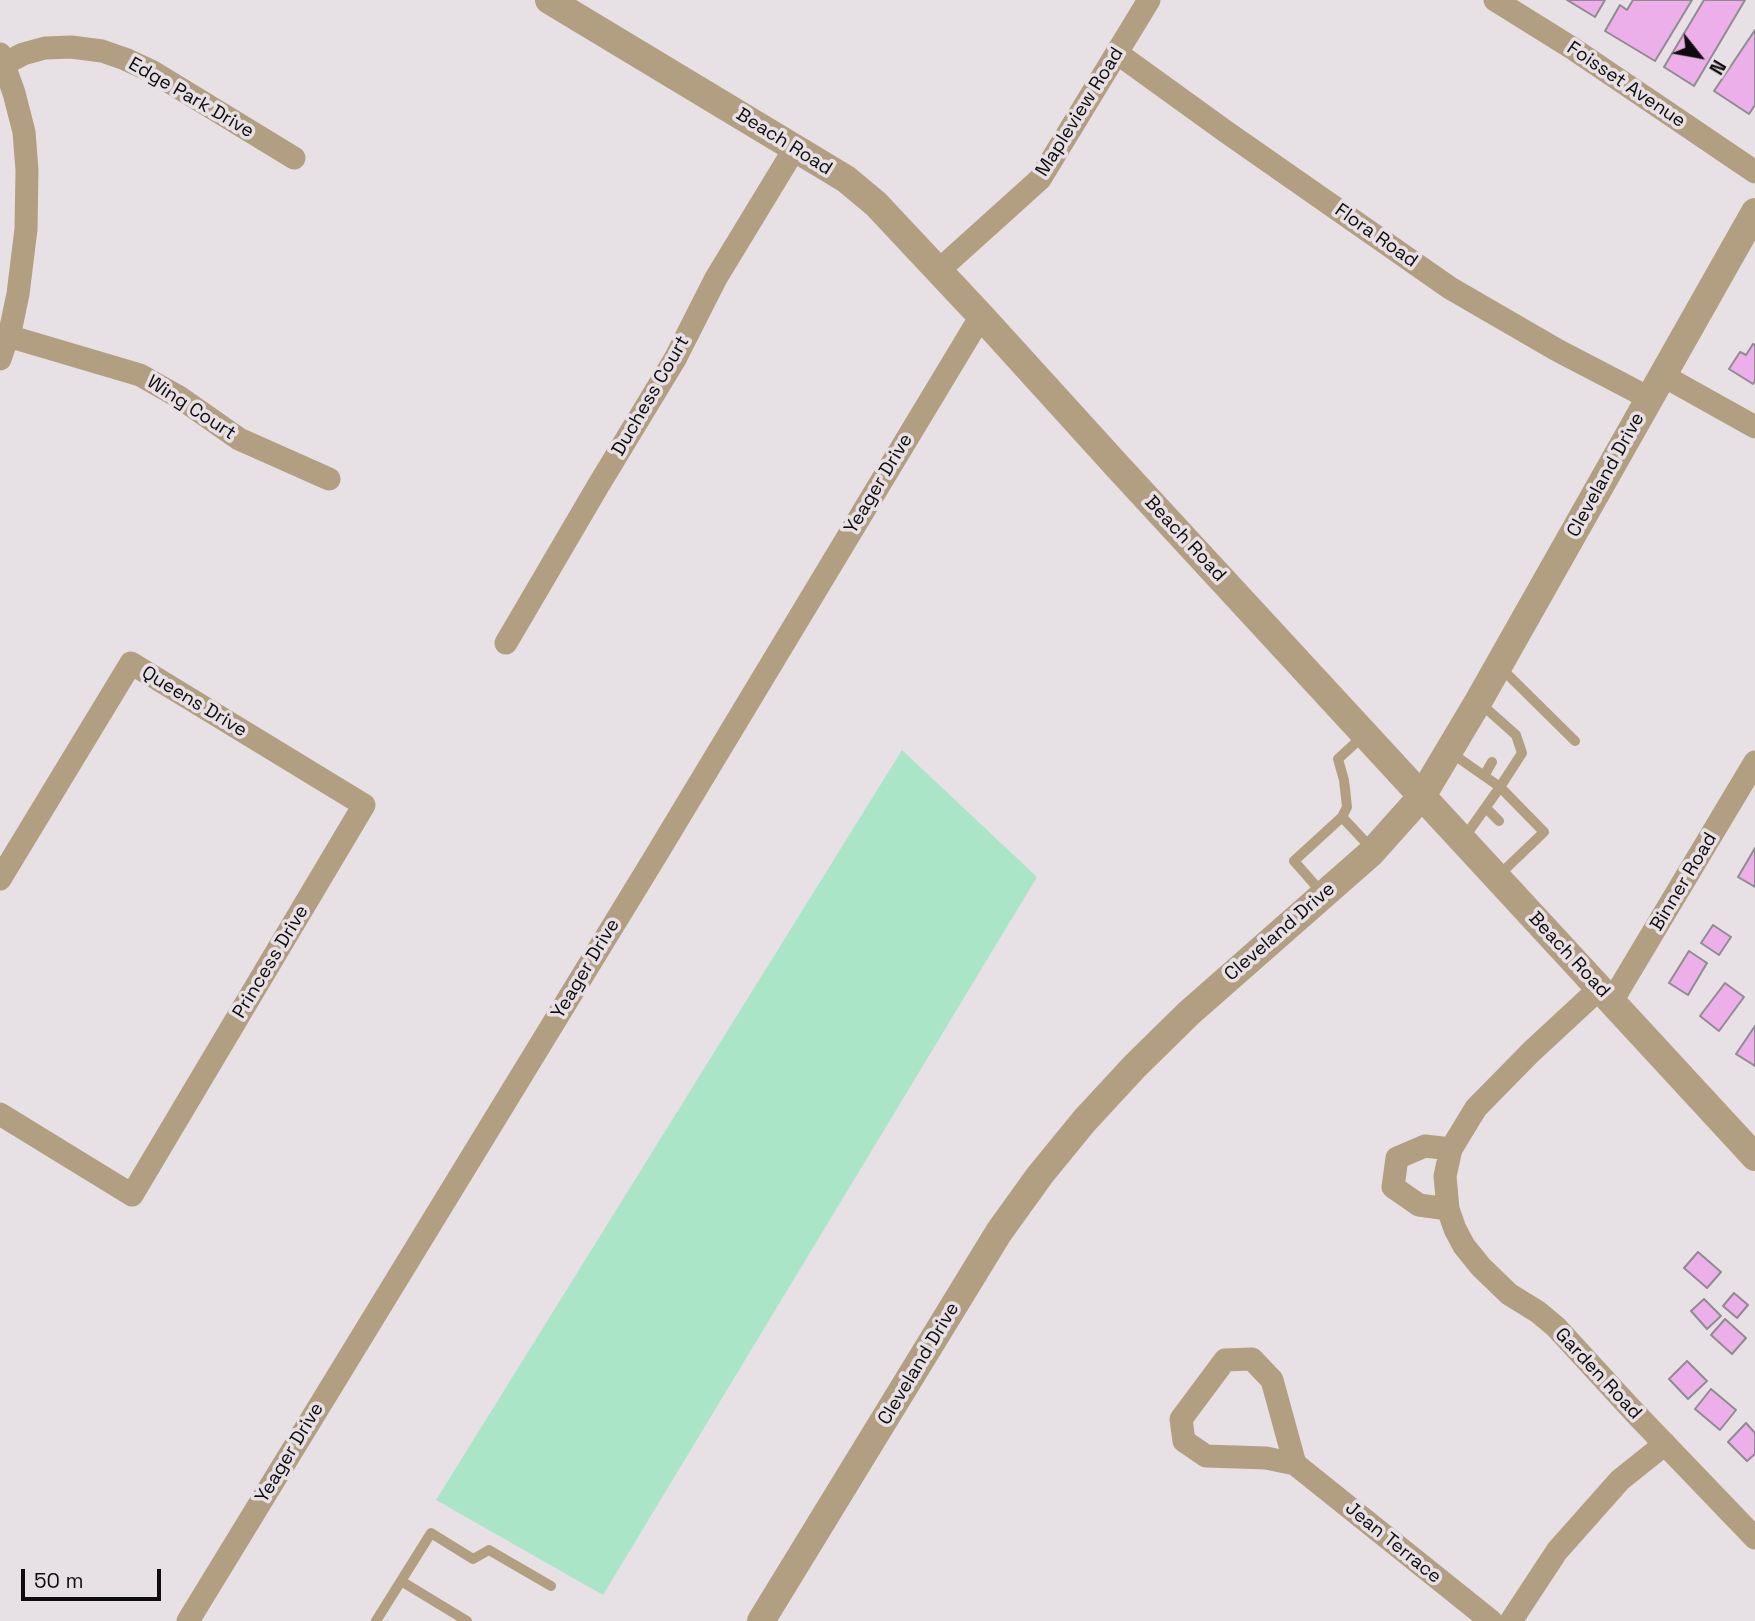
<!DOCTYPE html>
<style>
body{margin:0}
#map{position:relative;width:1755px;height:1621px;overflow:hidden;background:#e7e1e6;font-family:"Space Grotesk",sans-serif}
canvas{display:block}
.north{position:absolute;left:1664px;top:21px;width:70px;height:70px;-webkit-text-stroke:5px #e7e1e6;paint-order:stroke;rotate:121deg;font-size:19px;font-weight:700;line-height:28px;text-align:center;color:#0e0c0e}
.north::after{content:'';display:block;margin:auto;width:24px;height:32px;background:#0e0c0e;clip-path:polygon(50% 0,100% 100%,50% 72%,0 100%)}
.scale{position:absolute;left:21px;top:1569px;width:140px;height:32px;box-sizing:border-box;border:4px solid #0e0c0e;border-top:0;padding-left:9px;font-size:21px;line-height:24px;white-space:nowrap;color:#0e0c0e;-webkit-text-stroke:5px #e7e1e6;paint-order:stroke}
</style>
<div id="map">
<canvas width="1755" height="1621"></canvas>
<div class="north">N</div>
<div class="scale">50 m</div>
</div>
<script>
const ctx = document.querySelector('canvas').getContext('2d');
ctx.lineJoin = 'round';
function fill(path, color) {
  ctx.fillStyle = color;
  ctx.fill(path, 'evenodd');
}
function toPath(rows) {
  const path = new Path2D();
  for (const r of rows) {
    path.moveTo(r[0], r[1]);
    for (let i = 2; i < r.length; i += 2) path.lineTo(r[i], r[i + 1]);
  }
  return path;
}
function strokePath(path, color, width, dash) {
  ctx.strokeStyle = color;
  ctx.lineWidth = width;
  ctx.lineCap = dash ? 'butt' : 'round';
  ctx.setLineDash(dash || []);
  ctx.stroke(path);
}
function drawText(font, color, halo, rows, align = 'center') {
  ctx.font = font + ' "Space Grotesk",sans-serif';
  ctx.lineWidth = 7;
  ctx.setLineDash([]);
  ctx.textBaseline = 'middle';
  ctx.strokeStyle = halo;
  ctx.fillStyle = color;
  for (const [text, x, y, turn = 0] of rows) {
    ctx.save();
    ctx.translate(x, y);
    ctx.rotate((+turn || 0) * Math.PI / 180);
    ctx.textAlign = isNaN(turn) ? turn : align;
    if (halo) ctx.strokeText(text, 0, 0);
    ctx.fillText(text, 0, 0);
    ctx.restore();
  }
}
const green = toPath([
 [902,750,1037,877,603,1595,436,1500]
]);
const building = toPath([
 [1567,0,1605,0,1595,17,1567,0],
 [1633,0,1692,0,1655,61,1605,31,1620,5,1627,10,1633,0],
 [1704,0,1745,0,1694,86,1664,67,1704,0],
 [1755,30,1755,105,1749,114,1714,91,1755,30],
 [1753,344,1755,345,1755,381,1753,384,1729,369,1740,352,1746,355,1753,344],
 [1755,848,1755,887,1738,877,1755,848],
 [1713,925,1731,937,1719,955,1701,943,1713,925],
 [1689,951,1707,963,1688,995,1669,983,1689,951],
 [1725,983,1744,997,1719,1031,1700,1016,1725,983],
 [1755,1026,1755,1066,1736,1054,1755,1026],
 [1698,1252,1721,1272,1707,1288,1684,1268,1698,1252],
 [1734,1293,1748,1305,1737,1318,1723,1306,1734,1293],
 [1704,1299,1721,1316,1707,1329,1691,1311,1704,1299],
 [1725,1319,1746,1338,1732,1354,1711,1335,1725,1319],
 [1687,1361,1707,1381,1688,1399,1669,1379,1687,1361],
 [1711,1389,1736,1410,1720,1430,1695,1409,1711,1389],
 [1746,1423,1755,1433,1755,1454,1747,1461,1728,1442,1746,1423]
]);
const service = toPath([
 [1500,667,1575,741],
 [1450,752,1500,787,1522,753,1516,735,1480,703],
 [1484,776,1492,762],
 [1486,808,1499,821],
 [1342,817,1373,850],
 [1464,838,1500,787,1544,832,1497,877],
 [1323,894,1294,861,1342,817,1347,807,1344,780,1338,759,1363,736],
 [401,1581,431,1533,473,1559,489,1550,551,1586],
 [376,1621,401,1581,467,1621]
]);
const minor = toPath([
 [1495,0,1572,48,1755,172],
 [1117,53,1225,131,1450,288,1557,350,1649,398],
 [0,54,14,93,24,132,27,170,26,229,18,294,11,327,0,359],
 [4,64,23,54,45,48,71,47,102,51,125,59,153,72,294,158],
 [938,271,1040,179,1149,0],
 [8,336,140,375,179,397,239,439,329,479],
 [1662,375,1755,427],
 [506,643,598,486,675,359,716,278,795,148],
 [0,879,131,663,364,805,132,1195,0,1114],
 [1600,988,1531,1052,1476,1108,1451,1149,1445,1176,1448,1209,1455,1229,1464,1246,1481,1267,1509,1294,1538,1312,1556,1327,1634,1412,1755,1538],
 [1612,1001,1755,762],
 [1448,1209,1419,1205,1393,1187,1397,1158,1425,1146,1451,1149],
 [1295,1464,1272,1380,1252,1359,1225,1360,1181,1419,1184,1441,1206,1456,1266,1458,1295,1464,1491,1621],
 [188,1621,655,857,981,316],
 [1511,1621,1557,1551,1620,1480,1665,1444]
]);
const tertiary = toPath([
 [549,0,846,179,876,204,981,316,1119,468,1755,1157],
 [761,1621,999,1232,1040,1175,1085,1120,1135,1066,1189,1013,1371,853,1422,796,1478,702,1755,212]
]);
const streetNames = [
 ["Foisset Avenue",1626,85,34],
 ["Edge Park Drive",191,98,30],
 ["Mapleview Road",1080,112,-58],
 ["Beach Road",784,142,32],
 ["Flora Road",1376,236,35],
 ["Duchess Court",651,396,-60],
 ["Wing Court",191,408,33],
 ["Cleveland Drive",1606,475,-61],
 ["Yeager Drive",879,484,-59],
 ["Beach Road",1185,539,47],
 ["Queens Drive",194,702,31],
 ["Binner Road",1684,882,-59],
 ["Cleveland Drive",1280,932,-41],
 ["Beach Road",1569,955,47],
 ["Princess Drive",271,962,-59],
 ["Yeager Drive",586,969,-59],
 ["Cleveland Drive",919,1364,-59],
 ["Garden Road",1598,1374,47],
 ["Yeager Drive",290,1453,-59],
 ["Jean Terrace",1393,1543,39]
];
fill(green, '#a9e5c6');
fill(building, '#edafe9');
strokePath(building, '#908b90', 2);
strokePath(service, '#b29f81', 10);
strokePath(minor, '#b29f81', 23);
strokePath(tertiary, '#b29f81', 28);
drawText('19px', '#0e0c0e', '#e7e1e6', streetNames);
</script>
